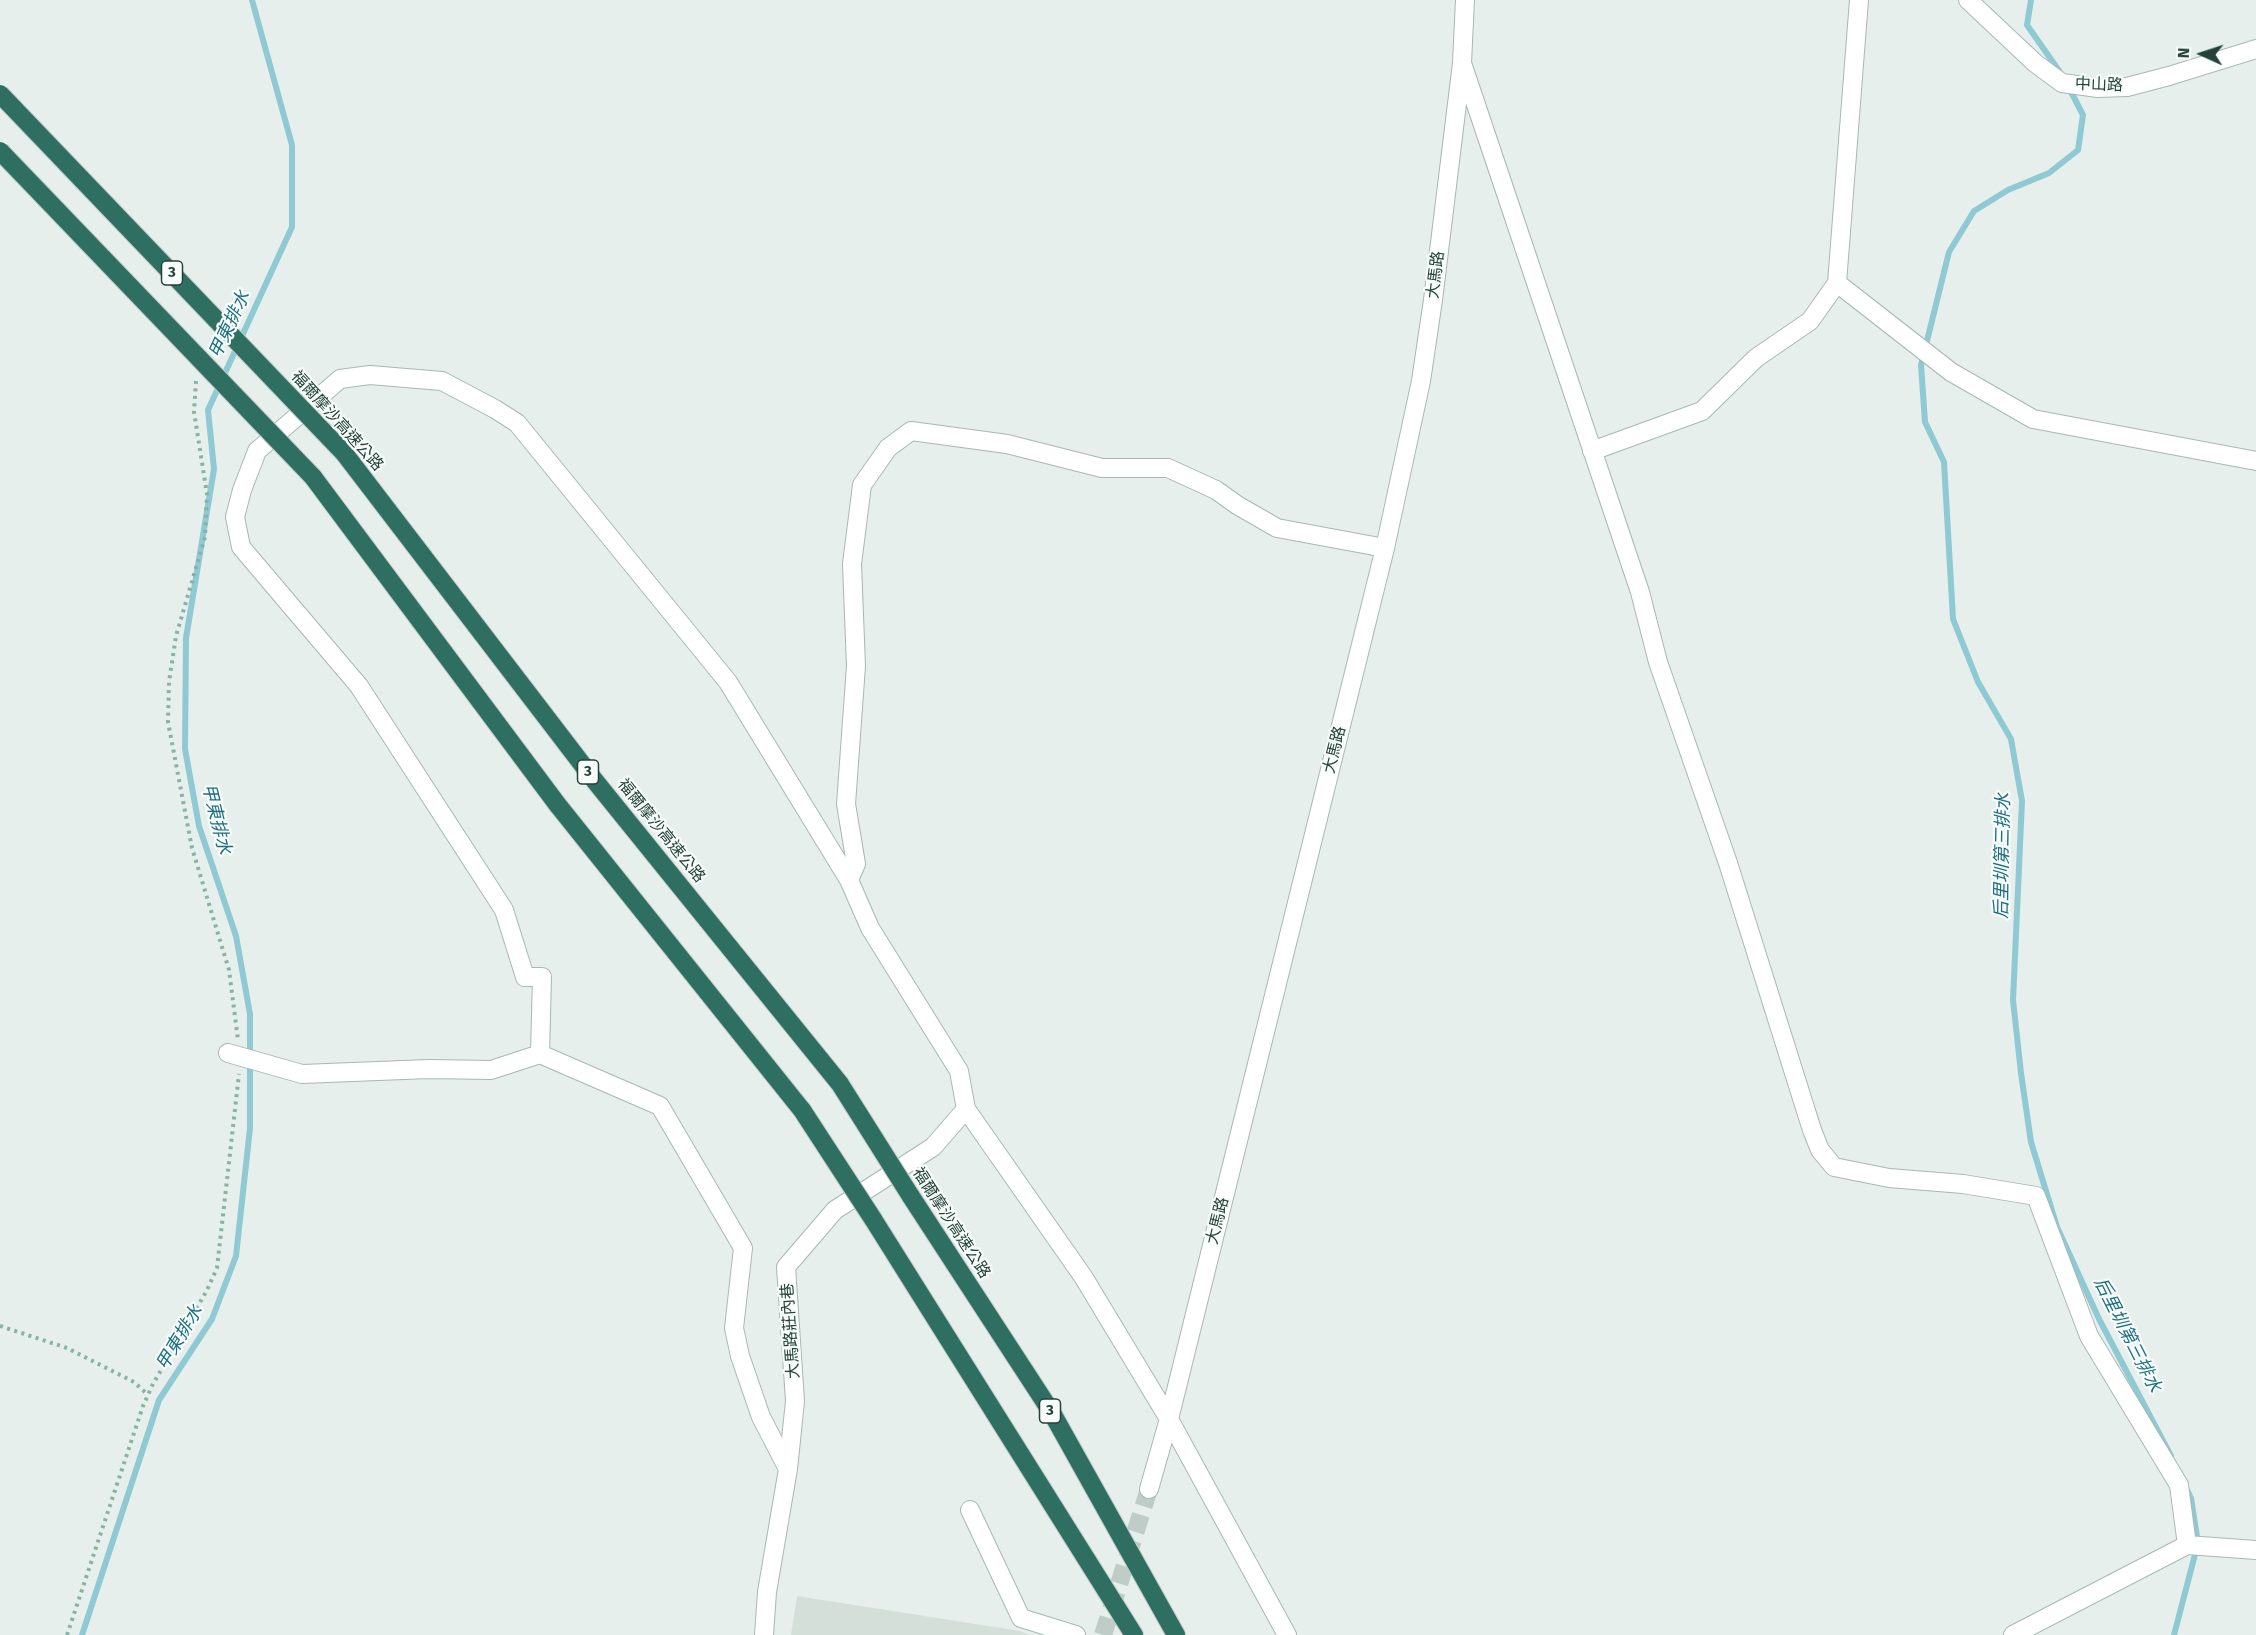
<!DOCTYPE html>
<meta charset="utf-8">
<style>
body{margin:0}
#map{position:relative;width:2256px;height:1635px;overflow:hidden;background:#e6efeb;font-family:"Fira Sans",sans-serif}
canvas{display:block}
.north{position:absolute;left:2172px;top:24px;width:60px;height:60px;-webkit-text-stroke:4px #f7fbf9;paint-order:stroke;rotate:273deg;font-size:16px;font-weight:700;line-height:24px;text-align:center;color:#24423a}
.north::after{content:'';display:block;margin:auto;width:21px;height:27px;background:#24423a;clip-path:polygon(50% 0,100% 100%,50% 72%,0 100%)}
</style>
<div id="map">
<canvas width="2256" height="1635"></canvas>
<div class="north">N</div>
</div>
<script>
const ctx = document.querySelector('canvas').getContext('2d');
ctx.lineJoin = 'round';
function fill(path, color) {
  ctx.fillStyle = color;
  ctx.fill(path, 'evenodd');
}
function toPath(rows) {
  const path = new Path2D();
  for (const r of rows) {
    path.moveTo(r[0], r[1]);
    for (let i = 2; i < r.length; i += 2) path.lineTo(r[i], r[i + 1]);
  }
  return path;
}
function strokePath(path, color, width, dash) {
  ctx.strokeStyle = color;
  ctx.lineWidth = width;
  ctx.lineCap = dash ? 'butt' : 'round';
  ctx.setLineDash(dash || []);
  ctx.stroke(path);
}
function drawText(font, color, halo, rows, align = 'center') {
  ctx.font = font + ' "Fira Sans","Noto Sans TC",sans-serif';
  ctx.lineWidth = 4.5;
  ctx.setLineDash([]);
  ctx.textBaseline = 'middle';
  ctx.strokeStyle = halo;
  ctx.fillStyle = color;
  for (const [text, x, y, turn = 0] of rows) {
    ctx.save();
    ctx.translate(x, y);
    ctx.rotate((+turn || 0) * Math.PI / 180);
    ctx.textAlign = isNaN(turn) ? turn : align;
    if (halo) ctx.strokeText(text, 0, 0);
    ctx.fillText(text, 0, 0);
    ctx.restore();
  }
}
const built = toPath([
 [797,1596,1020,1631,1029,1635,791,1635]
]);
const stream = toPath([
 [2031,0,2027,25,2062,75],
 [2068,86,2083,115,2078,150,2049,173,2008,190,1974,211,1949,252,1921,365,1925,422,1944,462,1953,619,1978,682,2011,739,2022,801,2013,1000,2021,1073,2031,1142,2057,1227,2099,1319,2171,1456],
 [82,1635,159,1400,212,1319,236,1256,250,1128,250,1014,236,936,199,826,185,749,186,638,214,469,208,410,292,227,292,145,252,0],
 [2174,1635,2198,1543,2191,1498,2187,1490]
]);
const minorTunnel = toPath([
 [1103,1635,1149,1489]
]);
const path = toPath([
 [196,381,194,412,207,494,205,537,176,636,169,682,168,722,192,848,229,970,238,1040],
 [0,1326,67,1348,134,1382,148,1395],
 [67,1635,143,1406,153,1384,207,1290,217,1268,239,1074]
]);
const minor = toPath([
 [1968,0,2035,63,2062,83,2098,88,2127,87,2169,76,2256,49],
 [1462,63,1640,592,1658,662,1728,863,1812,1130,1820,1150,1834,1167,1889,1178,1963,1184,2036,1196,2089,1336,2179,1485,2187,1545],
 [1837,283,1951,372,2033,419,2256,461],
 [1592,451,1702,411,1756,358,1810,321,1837,283,1859,0],
 [849,880,856,864,846,804,856,666,852,564,862,485,888,448,911,431,1007,444,1102,468,1168,468,1216,490,1237,505,1277,528,1385,548],
 [228,1053,302,1074,429,1069,491,1070,540,1054],
 [788,1469,761,1417,740,1356,734,1328,743,1248,660,1106,540,1054,542,977,525,977,504,910,359,686,241,547,235,517,242,490,257,451,340,379,370,375,442,381,495,409,517,423,728,682,849,880,870,928,959,1071,966,1109,1084,1278,1169,1419,1287,1635],
 [1149,1489,1169,1419,1385,548,1421,381,1433,300,1462,63,1465,0],
 [970,1510,1021,1618,1076,1635],
 [764,1635,767,1592,788,1469,795,1401,786,1267,835,1210,933,1147,966,1109],
 [2013,1635,2187,1545,2256,1550]
]);
const highway = toPath([
 [344,453,595,781,840,1084],
 [313,477,557,804,802,1110],
 [910,1195,1052,1413,1176,1635],
 [873,1219,1134,1635]
]);
const highwayBridge = toPath([
 [0,94,344,453],
 [0,151,313,477],
 [840,1084,910,1195],
 [802,1110,873,1219]
]);
const shields = [
 [172,273,21],
 [588,772,21],
 [1050,1411,21]
];
const shieldNames = [
 ["3",172,273],
 ["3",588,772],
 ["3",1050,1411]
];
const streetNames = [
 ["中山路",2099,85,2],
 ["大馬路",1436,275,-83],
 ["福爾摩沙高速公路",337,421,48],
 ["大馬路",1335,750,-76],
 ["福爾摩沙高速公路",661,831,51],
 ["大馬路",1218,1221,-76],
 ["福爾摩沙高速公路",951,1223,57],
 ["大馬路莊內巷",791,1331,-94]
];
const waterNames = [
 ["甲東排水",230,325,-65],
 ["甲東排水",216,819,76],
 ["后里圳第三排水",2003,856,-89],
 ["后里圳第三排水",2127,1335,63],
 ["甲東排水",180,1338,-59]
];
fill(built, '#d4dfda');
strokePath(stream, '#8ec9d4', 6);
strokePath(minorTunnel, '#bfccc8', 18, [18, 9]);
strokePath(minor, '#a8b8b2', 20);
strokePath(highway, '#c2cac8', 20);
strokePath(path, '#86b3a5', 4, [3, 4.5]);
strokePath(minor, '#fff', 18);
strokePath(highway, '#2f6f62', 18);
strokePath(highwayBridge, '#c2cac8', 20, []);
strokePath(highwayBridge, '#2f6f62', 18);
for (const [x, y, w] of shields) {
  const box = new Path2D();
  box.roundRect(x - w / 2, y - 12, w, 24, 4.5);
  ctx.fillStyle = '#f7fbf9';
  ctx.fill(box);
  strokePath(box, '#24423a', 1.5);
}
drawText('bold 15px', '#24423a', null, shieldNames);
drawText('16px', '#24423a', '#f7fbf9', streetNames);
drawText('italic 18px', '#1c6f80', '#f7fbf9', waterNames);
</script>
